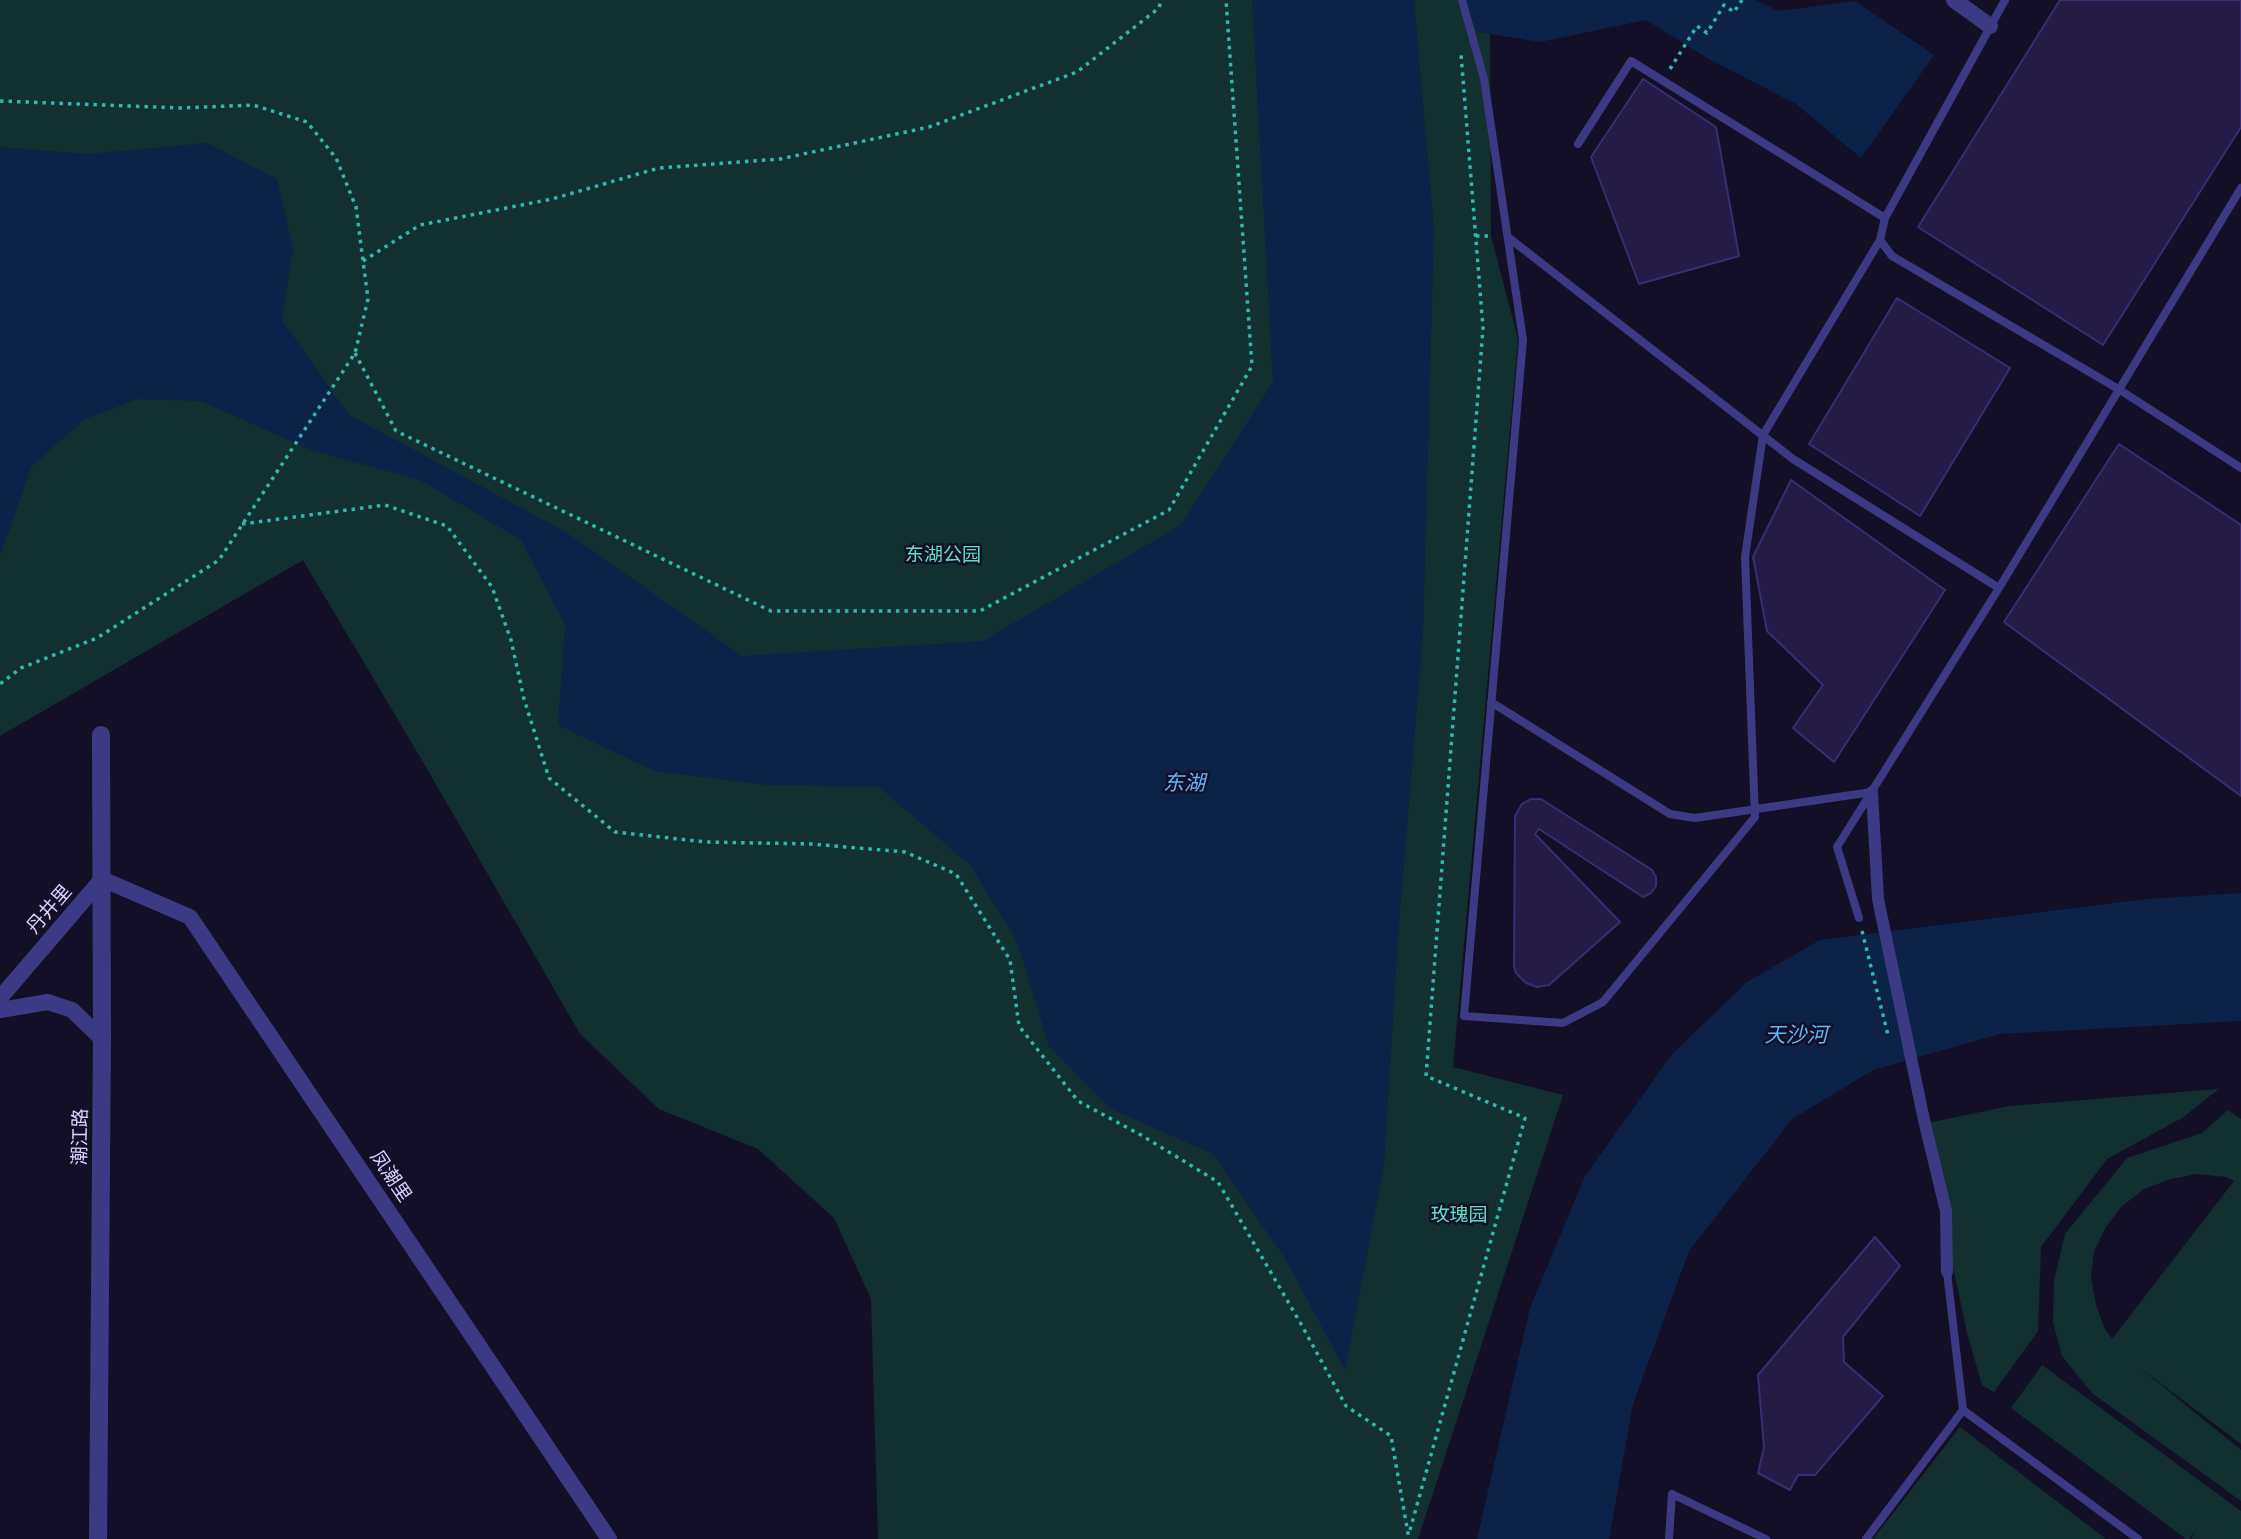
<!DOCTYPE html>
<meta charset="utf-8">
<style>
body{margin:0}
canvas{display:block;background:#130f26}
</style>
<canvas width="2241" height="1539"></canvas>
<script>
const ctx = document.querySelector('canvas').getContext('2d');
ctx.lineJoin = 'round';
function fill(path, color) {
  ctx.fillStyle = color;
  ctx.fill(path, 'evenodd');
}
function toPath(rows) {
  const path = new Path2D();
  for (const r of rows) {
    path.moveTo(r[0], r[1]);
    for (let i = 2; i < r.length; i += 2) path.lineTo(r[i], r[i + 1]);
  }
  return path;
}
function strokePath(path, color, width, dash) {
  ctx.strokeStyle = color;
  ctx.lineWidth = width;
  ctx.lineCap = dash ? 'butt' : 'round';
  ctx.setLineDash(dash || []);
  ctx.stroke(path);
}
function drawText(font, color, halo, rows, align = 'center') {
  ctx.font = font + ' Barlow,"Noto Sans SC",sans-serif';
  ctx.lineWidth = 5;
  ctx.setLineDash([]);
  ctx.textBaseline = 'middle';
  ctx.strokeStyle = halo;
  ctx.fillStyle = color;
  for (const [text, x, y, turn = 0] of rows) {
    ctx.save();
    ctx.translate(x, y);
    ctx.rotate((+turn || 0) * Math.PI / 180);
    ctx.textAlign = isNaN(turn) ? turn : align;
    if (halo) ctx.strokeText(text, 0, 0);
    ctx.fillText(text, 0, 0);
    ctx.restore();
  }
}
const green = toPath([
 [0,0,1490,0,1491,236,1518,339,1453,1067,1563,1095,1418,1539,878,1539,871,1299,834,1218,758,1149,659,1109,580,1034,426,767,303,560,0,736],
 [2219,1089,2182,1118,2107,1159,2041,1247,2038,1331,1994,1392,1982,1385,1967,1333,1923,1124,2009,1106],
 [2228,1110,2241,1119,2241,1444,2139,1367,2241,1450,2241,1501,2092,1393,2062,1356,2053,1323,2054,1281,2065,1234,2127,1158,2202,1133],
 [2197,1174,2227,1177,2234,1181,2112,1339,2104,1327,2096,1305,2091,1277,2094,1252,2106,1227,2121,1207,2144,1189,2171,1179],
 [2042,1365,2241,1511,2241,1539,2191,1539,2196,1530,2189,1539,2186,1539,2011,1408],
 [1960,1427,2106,1539,1873,1539]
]);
const water = toPath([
 [1252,0,1414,0,1434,229,1423,634,1398,937,1384,1166,1345,1370,1286,1260,1213,1154,1109,1108,1049,1046,1017,942,971,866,879,787,767,785,654,771,558,725,565,625,521,540,420,480,314,451,201,401,138,399,85,419,32,466,0,556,0,147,88,154,207,143,277,179,293,249,282,320,349,415,566,532,742,656,983,641,1181,525,1273,382],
 [1465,0,1756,0,1778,11,1855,1,1934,55,1861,158,1796,104,1709,59,1646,20,1540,42,1477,32,1471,21],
 [2241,893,2241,1021,2000,1034,1873,1070,1792,1119,1689,1251,1633,1404,1609,1539,1477,1539,1530,1308,1585,1176,1672,1054,1747,982,1820,940,2147,899]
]);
const building = toPath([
 [2060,0,2241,0,2241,127,2103,345,1918,227,2060,0],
 [1643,79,1716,127,1739,256,1639,284,1591,157,1643,79],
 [1897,298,2010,368,1920,516,1809,444,1897,298],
 [2119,444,2241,525,2241,796,2004,622,2119,444],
 [1791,480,1945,590,1834,762,1793,728,1823,685,1767,631,1753,557,1791,480],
 [1531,799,1541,799,1652,870,1656,877,1656,886,1651,893,1643,897,1539,829,1535,834,1620,922,1549,985,1537,987,1526,983,1516,973,1514,966,1515,816,1522,804,1531,799],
 [1875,1237,1900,1266,1843,1337,1844,1362,1883,1396,1815,1475,1798,1475,1790,1490,1758,1473,1764,1447,1758,1375,1875,1237]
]);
const path = toPath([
 [1670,69,1697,26,1707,33,1724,5,1734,12,1742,0],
 [0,101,181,108,253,105,307,122,336,158,356,207,368,299,355,353,219,560,97,638,21,668,0,684],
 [1476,236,1493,236],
 [363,261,420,225,552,199,659,168,780,159,929,127,1077,72,1159,8,1161,0],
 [355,353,396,431,771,611,980,611,1169,510,1252,366,1226,0],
 [242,524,385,505,447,526,492,587,511,640,524,699,549,778,615,832,706,842,812,844,905,852,956,874,1010,960,1019,1026,1078,1101,1141,1135,1218,1182,1301,1324,1346,1406,1391,1436,1409,1539],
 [1862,931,1888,1035],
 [1410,1530,1525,1118,1426,1076,1483,328,1461,54]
]);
const service = toPath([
 [1462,0,1484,79,1523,340,1464,1016,1563,1023,1603,1002,1755,817,1745,557,1763,435,1880,240],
 [2005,0,1885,218,1880,240,1892,256,2120,390,2241,468],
 [1578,144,1631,61,1885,218],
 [1509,238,1793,459,1999,588],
 [1491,702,1670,814,1695,818,1872,792],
 [1859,918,1837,847,1999,588,2241,188],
 [1947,1272,1963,1410],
 [1669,1539,1672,1494,1766,1539],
 [1866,1539,1963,1410,2138,1539]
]);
const pedestrian = toPath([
 [1872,792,1878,899,1924,1120,1946,1211,1947,1272]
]);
const minor = toPath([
 [1954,0,1990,26],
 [0,998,102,879,190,917,609,1539],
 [0,1010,48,1002,72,1010,102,1039]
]);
const tertiary = toPath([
 [98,1539,102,1039,101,735]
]);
const parkNames = [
 ["东湖公园",943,555],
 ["玫瑰园",1459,1215]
];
const streetNames = [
 ["丹井里",49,909,-49],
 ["潮江路",80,1137,-89],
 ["凤潮里",391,1176,56]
];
const waterNames = [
 ["东湖",1184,783],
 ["天沙河",1796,1035]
];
fill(green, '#12302f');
fill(water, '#0c2248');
fill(building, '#241b47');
strokePath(building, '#3b2d73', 2);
strokePath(path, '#2fb8b0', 3.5, [3.5, 5]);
strokePath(service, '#3d3a85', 8);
strokePath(pedestrian, '#3d3a85', 12);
strokePath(minor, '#3d3a85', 16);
strokePath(tertiary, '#3d3a85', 18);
drawText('19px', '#5fe0c0', '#130f26', parkNames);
drawText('19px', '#d9d4ff', '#130f26', streetNames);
drawText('italic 21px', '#62b6ff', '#130f26', waterNames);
</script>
